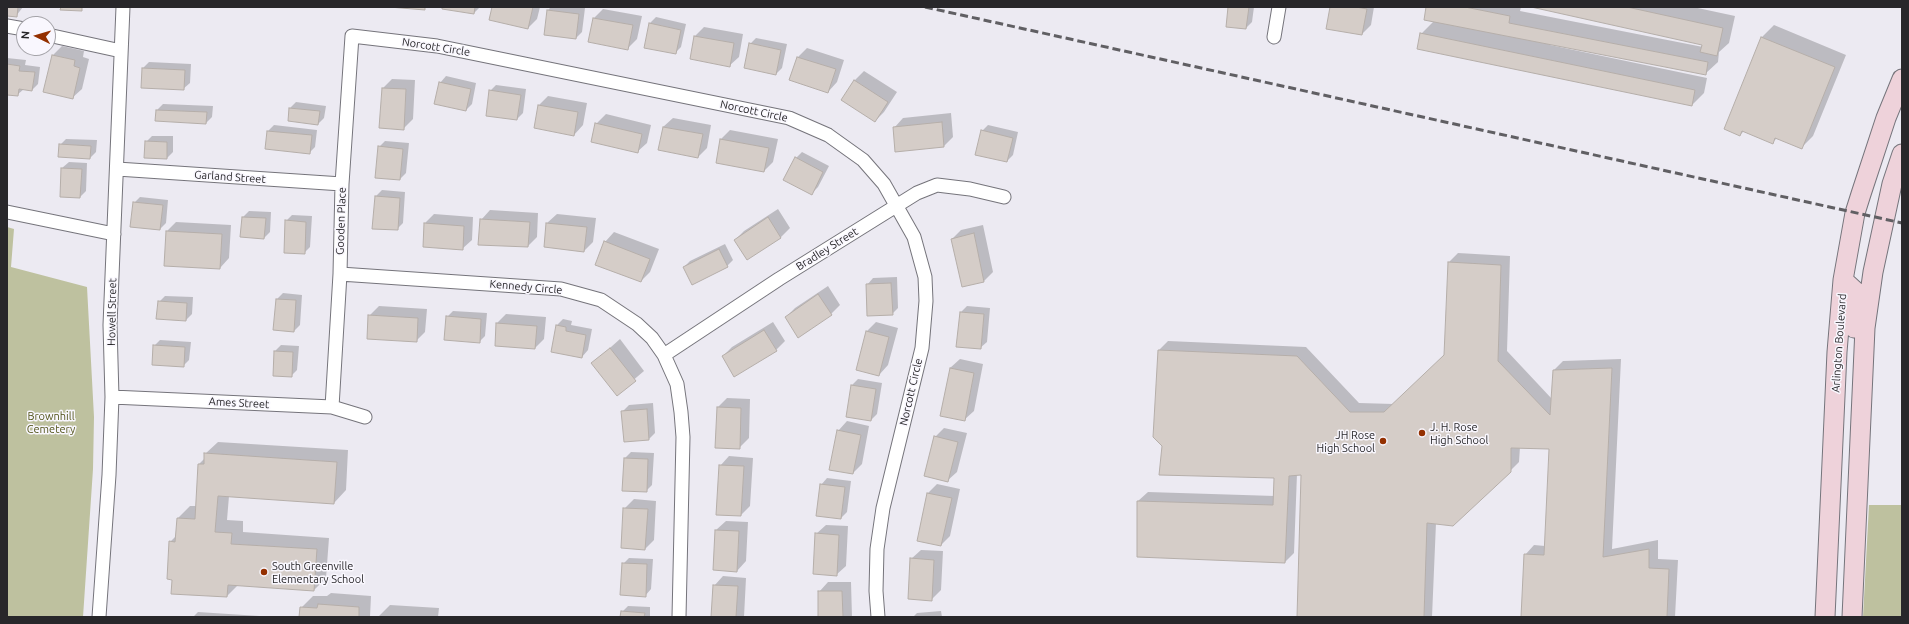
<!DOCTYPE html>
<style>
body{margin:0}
#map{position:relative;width:1909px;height:624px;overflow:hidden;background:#eceaf2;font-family:Ubuntu,sans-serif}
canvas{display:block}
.frame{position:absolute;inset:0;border:8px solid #28272a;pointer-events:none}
.north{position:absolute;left:16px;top:16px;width:40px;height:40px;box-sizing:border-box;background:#f9f7fe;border:1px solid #a5a4a9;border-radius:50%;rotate:275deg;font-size:11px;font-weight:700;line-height:16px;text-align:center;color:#28272a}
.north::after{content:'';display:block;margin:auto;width:14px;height:18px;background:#943000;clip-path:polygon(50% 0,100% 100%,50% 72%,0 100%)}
</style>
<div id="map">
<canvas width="1909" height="624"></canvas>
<div class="frame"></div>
<div class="north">N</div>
</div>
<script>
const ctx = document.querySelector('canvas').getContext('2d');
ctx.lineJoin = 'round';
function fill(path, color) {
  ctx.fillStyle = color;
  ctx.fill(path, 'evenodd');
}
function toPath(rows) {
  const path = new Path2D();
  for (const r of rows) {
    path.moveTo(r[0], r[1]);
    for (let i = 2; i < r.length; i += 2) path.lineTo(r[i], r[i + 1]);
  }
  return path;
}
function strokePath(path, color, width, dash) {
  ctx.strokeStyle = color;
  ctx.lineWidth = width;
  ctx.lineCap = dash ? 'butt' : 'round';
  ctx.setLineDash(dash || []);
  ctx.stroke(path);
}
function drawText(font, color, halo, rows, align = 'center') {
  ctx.font = font + ' Ubuntu,sans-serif';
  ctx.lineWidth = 3;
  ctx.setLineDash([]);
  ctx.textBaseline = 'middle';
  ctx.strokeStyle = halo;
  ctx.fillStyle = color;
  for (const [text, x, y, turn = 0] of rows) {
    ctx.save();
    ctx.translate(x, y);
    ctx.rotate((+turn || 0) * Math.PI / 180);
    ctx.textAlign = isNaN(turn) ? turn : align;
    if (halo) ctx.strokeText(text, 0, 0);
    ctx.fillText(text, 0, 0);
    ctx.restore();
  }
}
const green = toPath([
 [7,227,14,229,11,267,87,287,94,417,93,469,83,617,7,617],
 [1869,505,1902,505,1902,617,1863,617]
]);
const shadow = toPath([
 [7,7,23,7,16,16,7,15],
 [443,7,480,7,474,13],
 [493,7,540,7,537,19,528,28],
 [551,7,585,8,582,32,576,38,548,10],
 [1229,7,1254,7,1252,22,1246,28,1227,26],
 [1331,7,1374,7,1371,25,1362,34],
 [1427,7,1521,7,1520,11,1703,47,1704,44,1535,7,1693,7,1735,16,1729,43,1719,52,1718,62,1705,74,1550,44,1550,45,1707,78,1704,93,1692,105,1421,34,1434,21],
 [603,9,642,16,637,39,628,48,594,18],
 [656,17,686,24,681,47,675,53,645,47,650,23],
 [1774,25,1846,55,1813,136,1801,148,1777,138,1773,142,1744,131,1740,135,1725,129,1762,37],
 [704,27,743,34,739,57,729,66,691,58,695,36],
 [756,38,787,44,782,68,776,74,750,44],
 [62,46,84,51,83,57,89,59,82,89,72,98,44,91,53,55],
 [807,48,844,60,837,82,828,92,798,57],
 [7,58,26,60,25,65,40,67,38,84,32,90,24,89,17,95,7,94],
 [149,62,191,64,190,83,183,89,142,87,143,68],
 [864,71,897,92,884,112,875,121,842,100,855,80],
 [446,76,476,83,472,104,466,110,440,83],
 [392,79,415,80,413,119,403,129,383,88],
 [496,85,526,89,523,113,517,119,490,91],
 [548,96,587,103,583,125,574,135,539,105],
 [296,102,326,106,324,118,318,124,290,108],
 [163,104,213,106,212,117,206,123,157,110],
 [951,113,953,137,944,146,896,151,894,128,903,118],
 [606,114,651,125,647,143,637,152,596,124],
 [673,118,711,125,707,148,698,157,663,127],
 [274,125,317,130,315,147,309,153,268,131],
 [988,125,1018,132,1013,155,1007,161,982,131],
 [730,130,778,139,773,162,764,171,717,162,721,139],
 [152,136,173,136,173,152,167,158,146,142],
 [66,139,97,140,96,152,90,158,59,156,60,145],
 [385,141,409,143,406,173,400,179,379,147],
 [802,152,829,166,818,187,812,193,796,158],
 [69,162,87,163,86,191,80,197,62,168],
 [382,190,405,192,403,223,397,229,376,196],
 [140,197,168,200,166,223,160,229,134,203],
 [778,209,790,228,781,237,747,259,735,240,744,231],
 [490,210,538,213,537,237,528,246,481,220],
 [249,211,271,212,270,232,264,238,243,217],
 [434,214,473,217,472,240,462,249,425,223],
 [557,214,596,218,593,242,584,251,547,223],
 [292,215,312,216,310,247,304,253,286,221],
 [176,222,231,225,229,258,220,268,167,231],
 [983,225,993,272,984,281,952,239,961,230],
 [614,232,659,249,650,272,641,281,605,242],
 [725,244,733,260,727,266,684,267,690,261],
 [1458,253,1510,256,1507,351,1552,399,1554,370,1563,361,1621,359,1612,549,1658,540,1658,559,1678,560,1675,617,1522,617,1525,555,1534,545,1545,546,1550,448,1520,447,1519,462,1510,471,1436,523,1432,617,1298,617,1302,474,1297,474,1294,553,1285,562,1138,501,1148,492,1275,496,1275,477,1163,445,1159,350,1168,341,1306,347,1359,403,1394,404,1445,355,1449,262],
 [897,277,898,308,892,314,867,285,873,278],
 [828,286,840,305,831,314,786,317,795,308],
 [283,293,302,295,300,325,294,331,277,299],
 [165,296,193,297,192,314,186,320,159,302],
 [379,306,427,309,425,332,416,341,369,316],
 [967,306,990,308,987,342,980,348,961,312],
 [453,311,487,313,485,336,479,342,447,317],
 [506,314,546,317,544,339,535,348,496,346,497,323],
 [563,319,572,321,571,325,592,329,588,350,582,357,557,325],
 [773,322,785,341,776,350,723,356,732,347],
 [876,322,898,328,888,365,879,375,867,331],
 [620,339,644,371,617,394,593,363],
 [160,340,191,342,189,360,183,366,154,346],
 [281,345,299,346,297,370,291,376,275,351],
 [960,359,983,364,974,411,964,420,950,368],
 [858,379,882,383,877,414,871,420,847,416,852,385],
 [727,398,750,399,749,438,739,448,718,407],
 [653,403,655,433,649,439,623,411,629,405],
 [847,421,869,426,862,464,853,473,838,431],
 [944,428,967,433,957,472,947,481,935,437],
 [218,442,348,450,346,490,334,503,229,496,227,520,243,521,243,532,329,538,326,578,314,590,238,585,227,596,173,579,170,542,177,535,178,518,190,506,197,506,199,464,205,458,205,454],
 [631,452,654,453,652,485,646,491,625,458],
 [729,456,753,458,750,506,741,515,720,466],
 [827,478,851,481,847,512,841,518,821,485],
 [937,484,960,489,950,536,941,545,928,493],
 [634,499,656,501,654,540,645,549,624,509],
 [726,521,748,522,746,561,737,571,716,530],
 [826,525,848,526,846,566,836,575,816,534],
 [921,550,943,551,941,590,932,599,911,559],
 [629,558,653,559,651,589,645,596,623,564],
 [723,576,746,578,744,617,712,617,714,586],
 [828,582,851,582,852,617,819,617,819,592],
 [331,593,371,596,370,617,300,617,301,608,313,596,327,596],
 [390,605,439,608,438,617,378,617],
 [628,606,650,607,650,617,621,617,622,612],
 [941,611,942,617,913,617,917,613],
 [198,612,275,617,193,617]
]);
const building = toPath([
 [7,7,18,7,17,17,7,16,7,7],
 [61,7,82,7,82,11,60,10,61,7],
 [389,7,425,7,425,10,389,7],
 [442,7,475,7,474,14,442,9,442,7],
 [492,7,533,7,528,29,489,20,492,7],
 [1228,7,1249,7,1246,29,1226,27,1228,7],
 [1330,7,1356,7,1367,9,1362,35,1326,29,1330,7],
 [1426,7,1465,7,1510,16,1509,23,1708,62,1706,75,1424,20,1426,7],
 [1531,7,1627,7,1723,28,1717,56,1700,52,1702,45,1531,7],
 [547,10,579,14,576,39,544,35,547,10],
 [593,18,633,25,628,50,588,42,593,18],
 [649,23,681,30,676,54,644,48,649,23],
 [1420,33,1695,90,1692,106,1417,49,1420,33],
 [694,36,734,43,730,67,690,59,694,36],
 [1761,37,1835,67,1802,149,1775,138,1773,144,1742,131,1740,136,1724,129,1761,37],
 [749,43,781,50,776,75,744,68,749,43],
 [52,55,75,60,74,66,80,68,73,99,43,92,52,55],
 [797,57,836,69,828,93,789,80,797,57],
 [7,64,20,66,19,71,35,72,32,91,19,89,18,96,7,95,7,64],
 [142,68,185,70,184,90,141,88,142,68],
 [854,80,888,102,875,122,841,100,854,80],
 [439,82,471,89,466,111,434,104,439,82],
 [382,88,406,89,404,130,379,128,382,88],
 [489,90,521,95,517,120,486,116,489,90],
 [538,105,578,112,574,136,534,128,538,105],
 [289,108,320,111,318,125,288,121,289,108],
 [156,110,207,112,206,124,155,121,156,110],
 [942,122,944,147,895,152,893,127,942,122],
 [595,123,642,134,638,153,591,142,595,123],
 [663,127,703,134,698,158,658,150,663,127],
 [981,130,1013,138,1007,162,975,155,981,130],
 [267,131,312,135,310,154,265,149,267,131],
 [720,139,769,148,764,172,716,163,720,139],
 [145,141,167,142,167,159,144,158,145,141],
 [59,144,91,146,90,159,58,157,59,144],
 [378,146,403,149,400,180,375,178,378,146],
 [795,157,823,172,812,195,783,180,795,157],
 [61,168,82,169,80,198,60,197,61,168],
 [375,196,400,198,398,230,372,229,375,196],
 [133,202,163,205,160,230,130,227,133,202],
 [242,217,266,218,264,239,240,237,242,217],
 [768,217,781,238,747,260,734,240,768,217],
 [480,219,530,222,528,247,478,245,480,219],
 [285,220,306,222,305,254,284,253,285,220],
 [424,223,464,226,463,250,423,247,424,223],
 [546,223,587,227,584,252,544,247,546,223],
 [166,231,222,234,220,269,164,266,166,231],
 [974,233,984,282,962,287,951,239,974,233],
 [604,241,650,259,641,282,595,265,604,241],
 [719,249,728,267,692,285,683,267,719,249],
 [1448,262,1501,265,1498,361,1550,415,1553,370,1612,368,1603,557,1649,549,1649,568,1669,569,1667,617,1521,617,1524,554,1544,555,1549,449,1511,448,1511,472,1453,526,1427,523,1424,617,1297,617,1301,475,1289,476,1285,563,1137,557,1137,501,1273,505,1274,478,1159,475,1162,446,1153,437,1158,350,1297,356,1350,412,1384,412,1444,355,1448,262],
 [891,283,893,315,867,316,866,284,891,283],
 [818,294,832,315,798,338,785,317,818,294],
 [276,299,296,300,294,332,273,330,276,299],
 [158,301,187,303,186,321,156,319,158,301],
 [960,312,984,314,981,349,956,347,960,312],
 [368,315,418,318,417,342,367,339,368,315],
 [446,316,481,319,480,343,444,340,446,316],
 [496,323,537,326,535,349,495,346,496,323],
 [556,325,566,327,566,331,586,335,582,358,551,352,556,325],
 [764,330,777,351,734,377,722,356,764,330],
 [866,331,889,337,879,376,856,370,866,331],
 [153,345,185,347,184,367,152,365,153,345],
 [610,348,636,381,617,396,591,363,610,348],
 [274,351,293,352,292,377,273,376,274,351],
 [950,368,974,373,965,421,940,416,950,368],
 [851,385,876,389,871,421,846,417,851,385],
 [717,407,741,408,740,449,715,448,717,407],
 [647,409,649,440,624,442,621,411,647,409],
 [837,430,861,435,853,474,829,470,837,430],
 [934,436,958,442,948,482,924,476,934,436],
 [204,453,337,462,334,504,218,496,215,532,232,533,231,544,317,549,314,591,228,585,227,597,171,594,172,580,167,579,169,541,175,542,177,518,195,519,198,464,204,464,204,453],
 [624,458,648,459,647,492,622,491,624,458],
 [719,465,744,466,741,516,716,515,719,465],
 [820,484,845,487,841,519,816,516,820,484],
 [927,493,952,498,941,546,917,541,927,493],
 [623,508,648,509,645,550,621,548,623,508],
 [715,530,739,531,737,572,713,570,715,530],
 [815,533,839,535,837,576,813,574,815,533],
 [910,558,934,560,932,601,908,599,910,558],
 [622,563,647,564,646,597,620,595,622,563],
 [713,585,738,586,736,617,711,617,713,585],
 [818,591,842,591,843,617,818,617,818,591],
 [318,604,359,607,359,617,299,617,300,607,317,608,318,604],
 [621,611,645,613,644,617,620,617,621,611]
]);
const street = toPath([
 [7,26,24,29],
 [48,35,121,51],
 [1274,37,1279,7],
 [117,169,342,184],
 [7,212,114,234],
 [340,274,561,289,601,300,637,324,652,338,664,355,677,384,681,412,683,437,679,617],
 [664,355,779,279,917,193,937,185,970,189,1004,197],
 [112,397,332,407,365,417],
 [332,407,340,274,342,184,352,36,437,46,789,118,828,135,863,160,884,184,914,237,925,277,926,301,922,348,883,508,877,549,876,591,878,617],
 [99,617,109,475,112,397,110,325,123,7]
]);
const secondary = toPath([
 [1843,280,1856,292,1854,328],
 [1825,617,1837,352,1843,280,1855,213,1861,194,1886,118,1902,79],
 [1852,617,1865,328,1873,272,1892,184,1902,154]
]);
const rail = toPath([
 [925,7,1902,223]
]);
const markers = [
 [1422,433,4,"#943000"],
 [1383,441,4,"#943000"],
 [264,572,4,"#943000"]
];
const streetNames = [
 ["Norcott Circle",436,47,9],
 ["Norcott Circle",754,111,12],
 ["Garland Street",230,177,4],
 ["Gooden Place",341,221,-88],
 ["Bradley Street",827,249,-32],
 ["Kennedy Circle",526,287,5],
 ["Howell Street",112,312,-89],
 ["Arlington Boulevard",1839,343,-86],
 ["Norcott Circle",911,392,-77],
 ["Ames Street",239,403,3]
];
const parkNames = [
 ["Brownhill",51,416],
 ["Cemetery",51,429]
];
const poiNames = [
 ["J. H. Rose",1430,427],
 ["High School",1430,440],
 ["JH Rose",1375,435,"right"],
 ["High School",1375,448,"right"],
 ["South Greenville",272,566],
 ["Elementary School",272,579]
];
fill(green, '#bec19f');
fill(shadow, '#0003');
fill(building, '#d5cdc8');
strokePath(building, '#b5aea9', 1);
strokePath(street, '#75747b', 15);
strokePath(secondary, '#75747b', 21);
strokePath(street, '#fff', 13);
strokePath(secondary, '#eed2da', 19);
strokePath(rail, '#605f63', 3, [8, 4]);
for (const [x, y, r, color] of markers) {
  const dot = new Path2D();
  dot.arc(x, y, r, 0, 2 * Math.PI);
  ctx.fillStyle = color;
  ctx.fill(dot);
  strokePath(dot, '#f9f7fe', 1.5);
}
drawText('11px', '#28272a', '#f9f7fe', streetNames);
drawText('11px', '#53551b', '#f9f7fe', parkNames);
drawText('11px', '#28272a', '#f9f7fe', poiNames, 'left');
</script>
